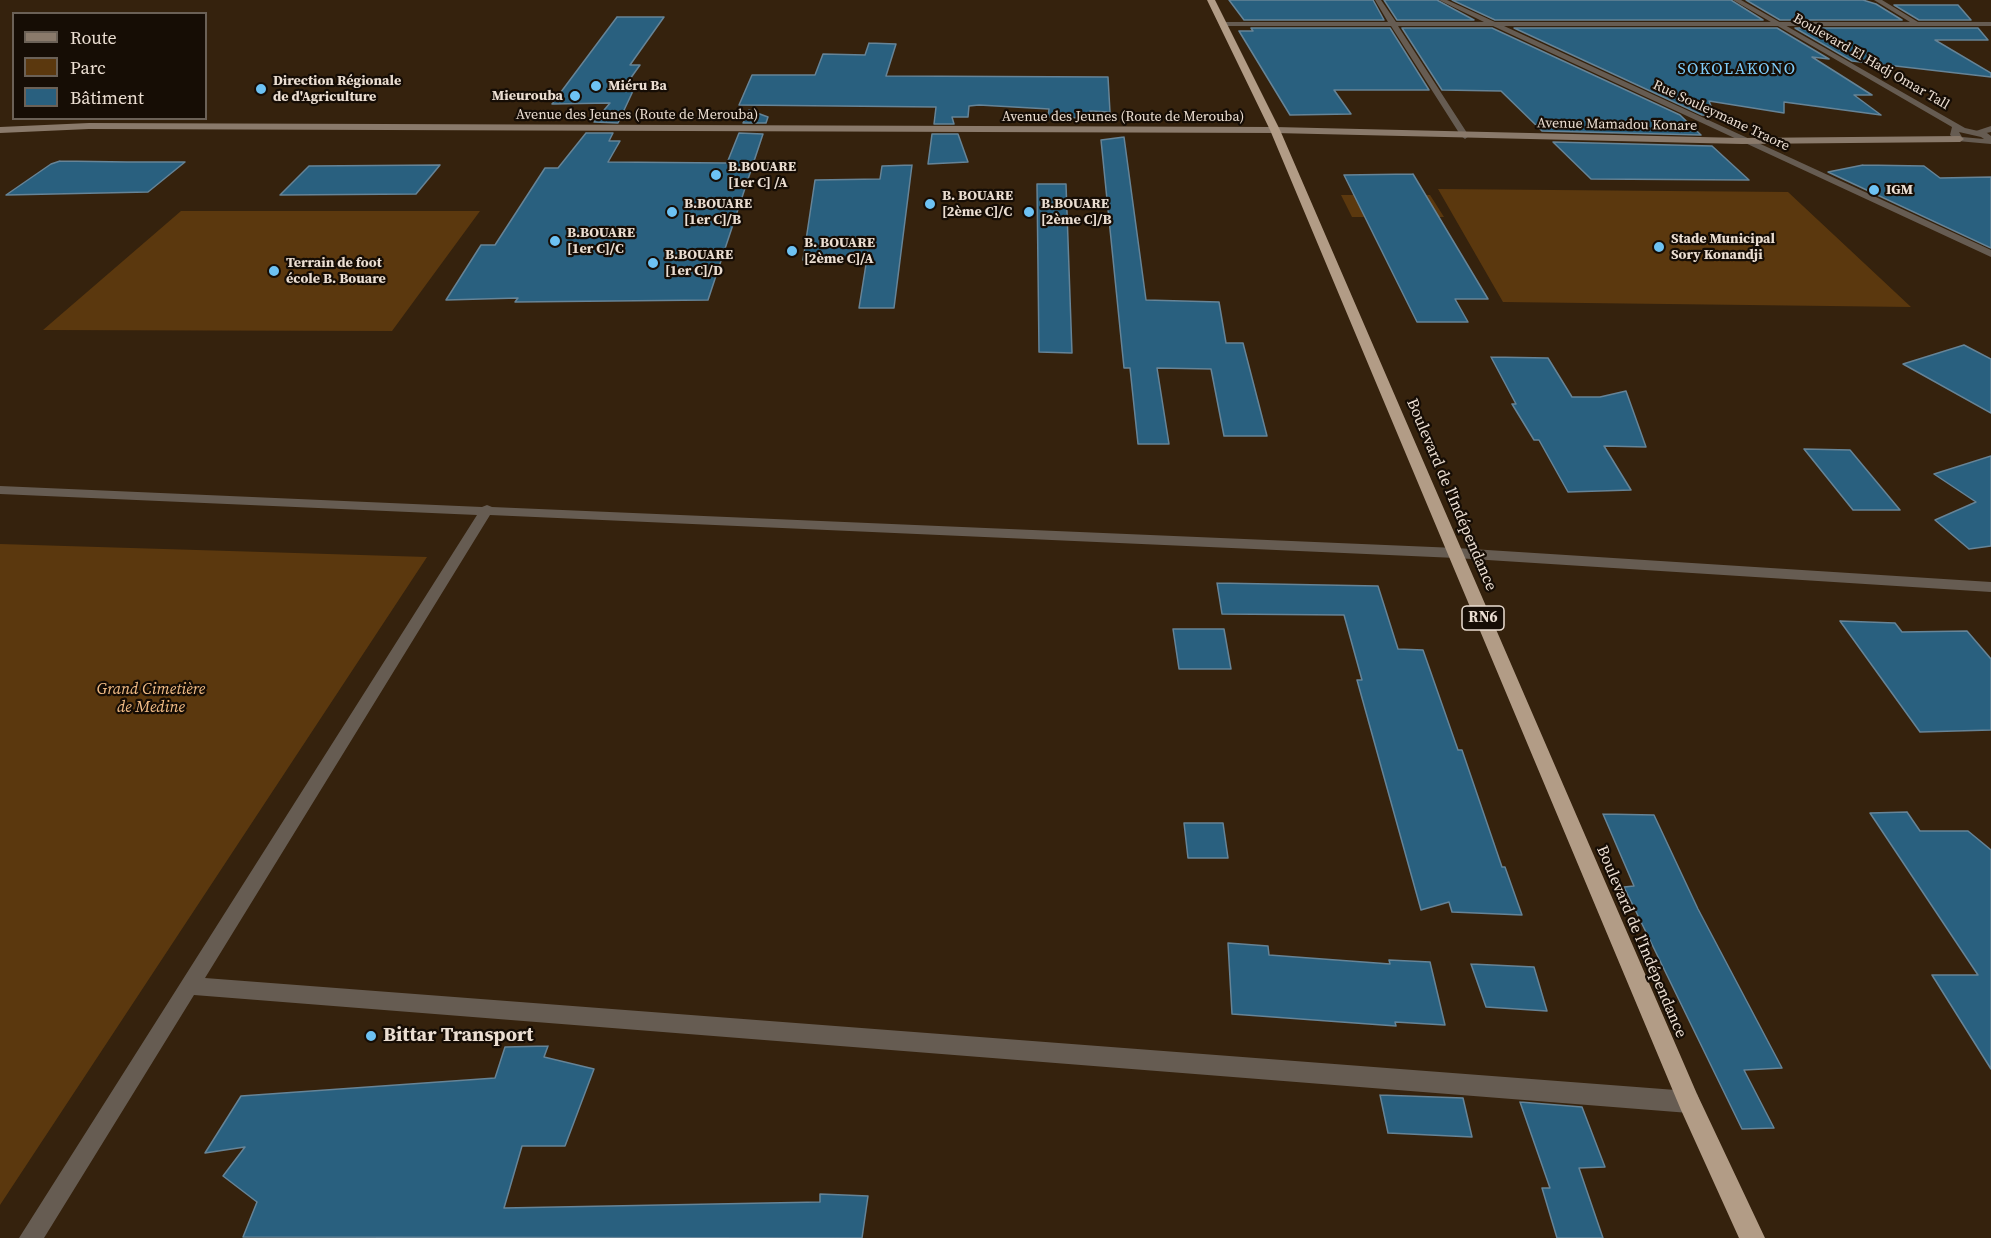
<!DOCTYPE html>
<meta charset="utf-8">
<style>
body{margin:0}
#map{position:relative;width:1991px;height:1238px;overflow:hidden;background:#35220d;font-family:"Source Serif 4",serif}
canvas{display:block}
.legend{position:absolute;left:12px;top:12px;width:195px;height:108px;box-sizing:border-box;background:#160d05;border:2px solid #6b6157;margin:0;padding:8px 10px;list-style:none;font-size:18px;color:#ebded2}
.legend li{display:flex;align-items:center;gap:12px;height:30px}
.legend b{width:30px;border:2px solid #6b6157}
</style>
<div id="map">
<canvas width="1991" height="1238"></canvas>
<ul class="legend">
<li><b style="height:8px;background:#8a7a6b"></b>Route</li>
<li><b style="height:16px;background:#5b380e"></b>Parc</li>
<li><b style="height:16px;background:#29607f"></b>Bâtiment</li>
</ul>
</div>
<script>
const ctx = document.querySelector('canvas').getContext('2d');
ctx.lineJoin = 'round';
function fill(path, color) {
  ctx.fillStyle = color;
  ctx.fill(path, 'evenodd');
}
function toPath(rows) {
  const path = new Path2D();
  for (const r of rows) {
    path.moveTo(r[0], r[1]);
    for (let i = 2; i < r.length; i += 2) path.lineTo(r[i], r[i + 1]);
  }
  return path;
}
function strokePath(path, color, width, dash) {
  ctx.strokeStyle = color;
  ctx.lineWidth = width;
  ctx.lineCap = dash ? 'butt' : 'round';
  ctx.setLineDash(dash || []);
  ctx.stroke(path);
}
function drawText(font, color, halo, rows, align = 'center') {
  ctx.font = font + ' "Source Serif 4",serif';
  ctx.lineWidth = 4.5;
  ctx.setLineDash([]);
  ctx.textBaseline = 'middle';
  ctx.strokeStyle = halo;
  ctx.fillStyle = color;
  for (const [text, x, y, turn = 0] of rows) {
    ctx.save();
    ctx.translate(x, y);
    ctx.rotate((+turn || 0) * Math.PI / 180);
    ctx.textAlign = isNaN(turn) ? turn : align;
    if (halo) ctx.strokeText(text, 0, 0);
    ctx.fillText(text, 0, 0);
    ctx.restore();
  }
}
const green = toPath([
 [1438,189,1788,192,1911,307,1503,302],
 [1341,195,1430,195,1444,217,1352,217],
 [181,211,480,211,392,331,43,330],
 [0,544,427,557,0,1205]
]);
const building = toPath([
 [1229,0,1373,0,1384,20,1244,20,1229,0],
 [1384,0,1437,0,1474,20,1397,20,1384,0],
 [1452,0,1731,0,1763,20,1495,20,1452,0],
 [1746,0,1863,0,1876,4,1902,20,1780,20,1746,0],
 [1894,5,1958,5,1971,20,1919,20,1894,5],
 [617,17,664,17,630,65,640,65,625,86,633,91,618,123,594,122,610,103,552,104,617,17],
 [1251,28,1390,28,1429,90,1334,90,1351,114,1290,115,1239,31,1253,31,1251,28],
 [1402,28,1492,28,1680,115,1701,135,1542,131,1501,91,1442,90,1402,28],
 [1514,28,1777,28,1829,59,1812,57,1872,95,1854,95,1881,115,1784,102,1784,113,1709,101,1715,116,1702,115,1514,28],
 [1795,28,1978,28,1988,40,1935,40,1991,73,1991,77,1852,61,1795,28],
 [869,43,896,44,886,76,1108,77,1110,112,1090,111,1089,118,1048,117,1049,109,979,105,969,106,968,117,952,117,954,124,934,124,936,107,739,105,752,75,815,75,823,54,865,55,869,43],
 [749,110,768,117,766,123,743,123,749,110],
 [586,133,613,133,609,141,620,141,608,162,727,163,739,133,763,134,708,300,515,302,518,298,446,300,481,245,495,245,545,168,558,168,586,133],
 [932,134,958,134,968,162,928,164,932,134],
 [1124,137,1146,300,1219,302,1226,343,1243,343,1267,436,1224,436,1211,369,1157,368,1169,444,1138,444,1130,368,1124,368,1101,140,1124,137],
 [1553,142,1712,146,1749,180,1591,179,1553,142],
 [60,161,127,162,185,162,148,192,6,195,51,164,60,161],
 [440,165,416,194,280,195,309,166,440,165],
 [912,165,894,308,859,308,867,258,803,260,815,180,880,179,882,166,912,165],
 [1863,165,1924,166,1940,178,1991,177,1991,248,1828,172,1863,165],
 [1413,174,1488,299,1455,299,1468,322,1417,322,1344,175,1413,174],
 [1037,184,1066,184,1072,353,1039,352,1037,184],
 [1964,345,1991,359,1991,413,1903,364,1964,345],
 [1491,357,1548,358,1572,397,1600,397,1626,391,1646,447,1604,446,1631,490,1568,492,1539,440,1534,440,1512,404,1516,404,1491,357],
 [1804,449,1850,450,1900,510,1853,510,1804,449],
 [1991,456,1991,546,1969,549,1935,520,1976,502,1934,474,1991,456],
 [1217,583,1378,586,1398,649,1423,650,1458,750,1462,750,1502,867,1505,867,1522,915,1452,912,1449,902,1421,910,1357,680,1362,680,1344,615,1222,614,1217,583],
 [1840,621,1895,623,1902,632,1967,631,1991,659,1991,730,1920,732,1840,621],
 [1173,629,1224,629,1231,669,1179,669,1173,629],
 [1907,812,1920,831,1968,831,1991,850,1991,1069,1932,975,1978,975,1870,813,1907,812],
 [1603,814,1654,815,1698,909,1782,1068,1744,1070,1774,1128,1742,1129,1624,887,1634,886,1603,814],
 [1184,823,1223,823,1228,858,1188,858,1184,823],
 [1228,943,1268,946,1269,955,1390,964,1389,960,1430,962,1445,1025,1395,1022,1396,1026,1232,1014,1228,943],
 [1471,964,1534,967,1547,1011,1486,1007,1471,964],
 [548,1046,544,1057,594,1069,565,1146,522,1146,504,1208,820,1202,820,1194,868,1196,862,1238,243,1237,257,1202,223,1176,245,1147,205,1153,241,1096,495,1078,505,1047,548,1046],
 [1380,1095,1463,1098,1472,1137,1388,1133,1380,1095],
 [1520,1102,1582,1107,1605,1167,1579,1168,1603,1238,1557,1238,1542,1188,1550,1188,1520,1102]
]);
const minor = toPath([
 [1375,0,1381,0,1396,22,1484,22,1439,0,1447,0,1495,22,1910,22,1874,0,1882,0,1918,22,1991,22,1991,26,1504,26,1991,250,1991,257,1493,26,1398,26,1469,136,1465,139,1461,136,1391,26,1223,26,1219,24,1223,22,1388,22,1375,0],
 [1991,126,1991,132,1977,135,1973,132,1991,126],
 [0,486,482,507,487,505,492,507,1456,548,1991,582,1991,592,1456,558,490,515,205,978,1689,1091,1697,1094,1700,1102,1697,1110,1689,1113,194,995,44,1238,19,1238,477,515,0,494,0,486]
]);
const tertiary = toPath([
 [1733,0,1741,0,1965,128,1987,133,1991,136,1991,144,1957,141,1950,135,1952,127,1733,0],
 [1959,132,1981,137,1984,139,1962,137,1959,132]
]);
const secondary = toPath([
 [89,123,1275,127,1742,138,1960,136,1964,139,1960,142,1742,144,1275,133,89,129,0,133,0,127,89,123]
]);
const trunk = toPath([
 [1207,0,1215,0,1280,130,1697,1094,1765,1238,1739,1238,1681,1110,1270,130,1207,0]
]);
const markers = [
 [596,86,6,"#6dc2f3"],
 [261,89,6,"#6dc2f3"],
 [575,96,6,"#6dc2f3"],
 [716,175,6,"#6dc2f3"],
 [1874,190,6,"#6dc2f3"],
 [930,204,6,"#6dc2f3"],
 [672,212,6,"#6dc2f3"],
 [1029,212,6,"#6dc2f3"],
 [555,241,6,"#6dc2f3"],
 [1659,247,6,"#6dc2f3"],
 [792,251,6,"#6dc2f3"],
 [653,263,6,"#6dc2f3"],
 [274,271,6,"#6dc2f3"],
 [371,1036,6,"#6dc2f3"]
];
const farStreetnames = [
 ["Boulevard El Hadj Omar Tall",1871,62,30],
 ["Avenue des Jeunes (Route de Merouba)",637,115],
 ["Rue Souleymane Traore",1721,116,25],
 ["Avenue des Jeunes (Route de Merouba)",1123,117],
 ["Avenue Mamadou Konare",1617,125,1]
];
const farPoinames = [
 ["Direction Régionale",273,81],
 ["de d'Agriculture",273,97],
 ["Miéru Ba",608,86],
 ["Mieurouba",563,96,"right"],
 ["B.BOUARE",728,167],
 ["[1er C] /A",728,183],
 ["IGM",1886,190],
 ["B. BOUARE",942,196],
 ["[2ème C]/C",942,212],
 ["B.BOUARE",684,204],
 ["[1er C]/B",684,220],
 ["B.BOUARE",1041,204],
 ["[2ème C]/B",1041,220],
 ["B.BOUARE",567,233],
 ["[1er C]/C",567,249],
 ["Stade Municipal",1671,239],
 ["Sory Konandji",1671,255],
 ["B. BOUARE",804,243],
 ["[2ème C]/A",804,259],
 ["B.BOUARE",665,255],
 ["[1er C]/D",665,271],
 ["Terrain de foot",286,263],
 ["école B. Bouare",286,279]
];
const shields = [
 [1483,618,42]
];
const shieldNames = [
 ["RN6",1483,618]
];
const farQuarternames = [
 ["SOKOLAKONO",1737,70]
];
const streetNames = [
 ["Boulevard de l'Indépendance",1451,495,67],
 ["Boulevard de l'Indépendance",1641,942,67]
];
const parkNames = [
 ["Grand Cimetière",151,690],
 ["de Medine",151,708]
];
const nearPoinames = [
 ["Bittar Transport",383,1036]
];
fill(green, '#5b380e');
fill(building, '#29607f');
strokePath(building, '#668497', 1.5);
fill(minor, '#665c52');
fill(tertiary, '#665c52');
fill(secondary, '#8a7a6b');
fill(trunk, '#b29c86');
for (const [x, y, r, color] of markers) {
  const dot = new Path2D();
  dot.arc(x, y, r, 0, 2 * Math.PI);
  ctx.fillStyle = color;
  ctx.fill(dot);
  strokePath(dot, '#160d05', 2);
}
drawText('14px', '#ebded2', '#160d05', farStreetnames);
drawText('bold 14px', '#ebded2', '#160d05', farPoinames, 'left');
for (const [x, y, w] of shields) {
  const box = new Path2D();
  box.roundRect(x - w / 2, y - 12, w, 24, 4.5);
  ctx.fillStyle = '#160d05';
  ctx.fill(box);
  strokePath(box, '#ebded2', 1.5);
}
drawText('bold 15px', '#ebded2', null, shieldNames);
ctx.letterSpacing = '1.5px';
drawText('16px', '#7fccf9', '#160d05', farQuarternames);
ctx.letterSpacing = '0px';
drawText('16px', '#ebded2', '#160d05', streetNames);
drawText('italic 16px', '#f4be87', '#160d05', parkNames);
drawText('bold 20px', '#ebded2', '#160d05', nearPoinames, 'left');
</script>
